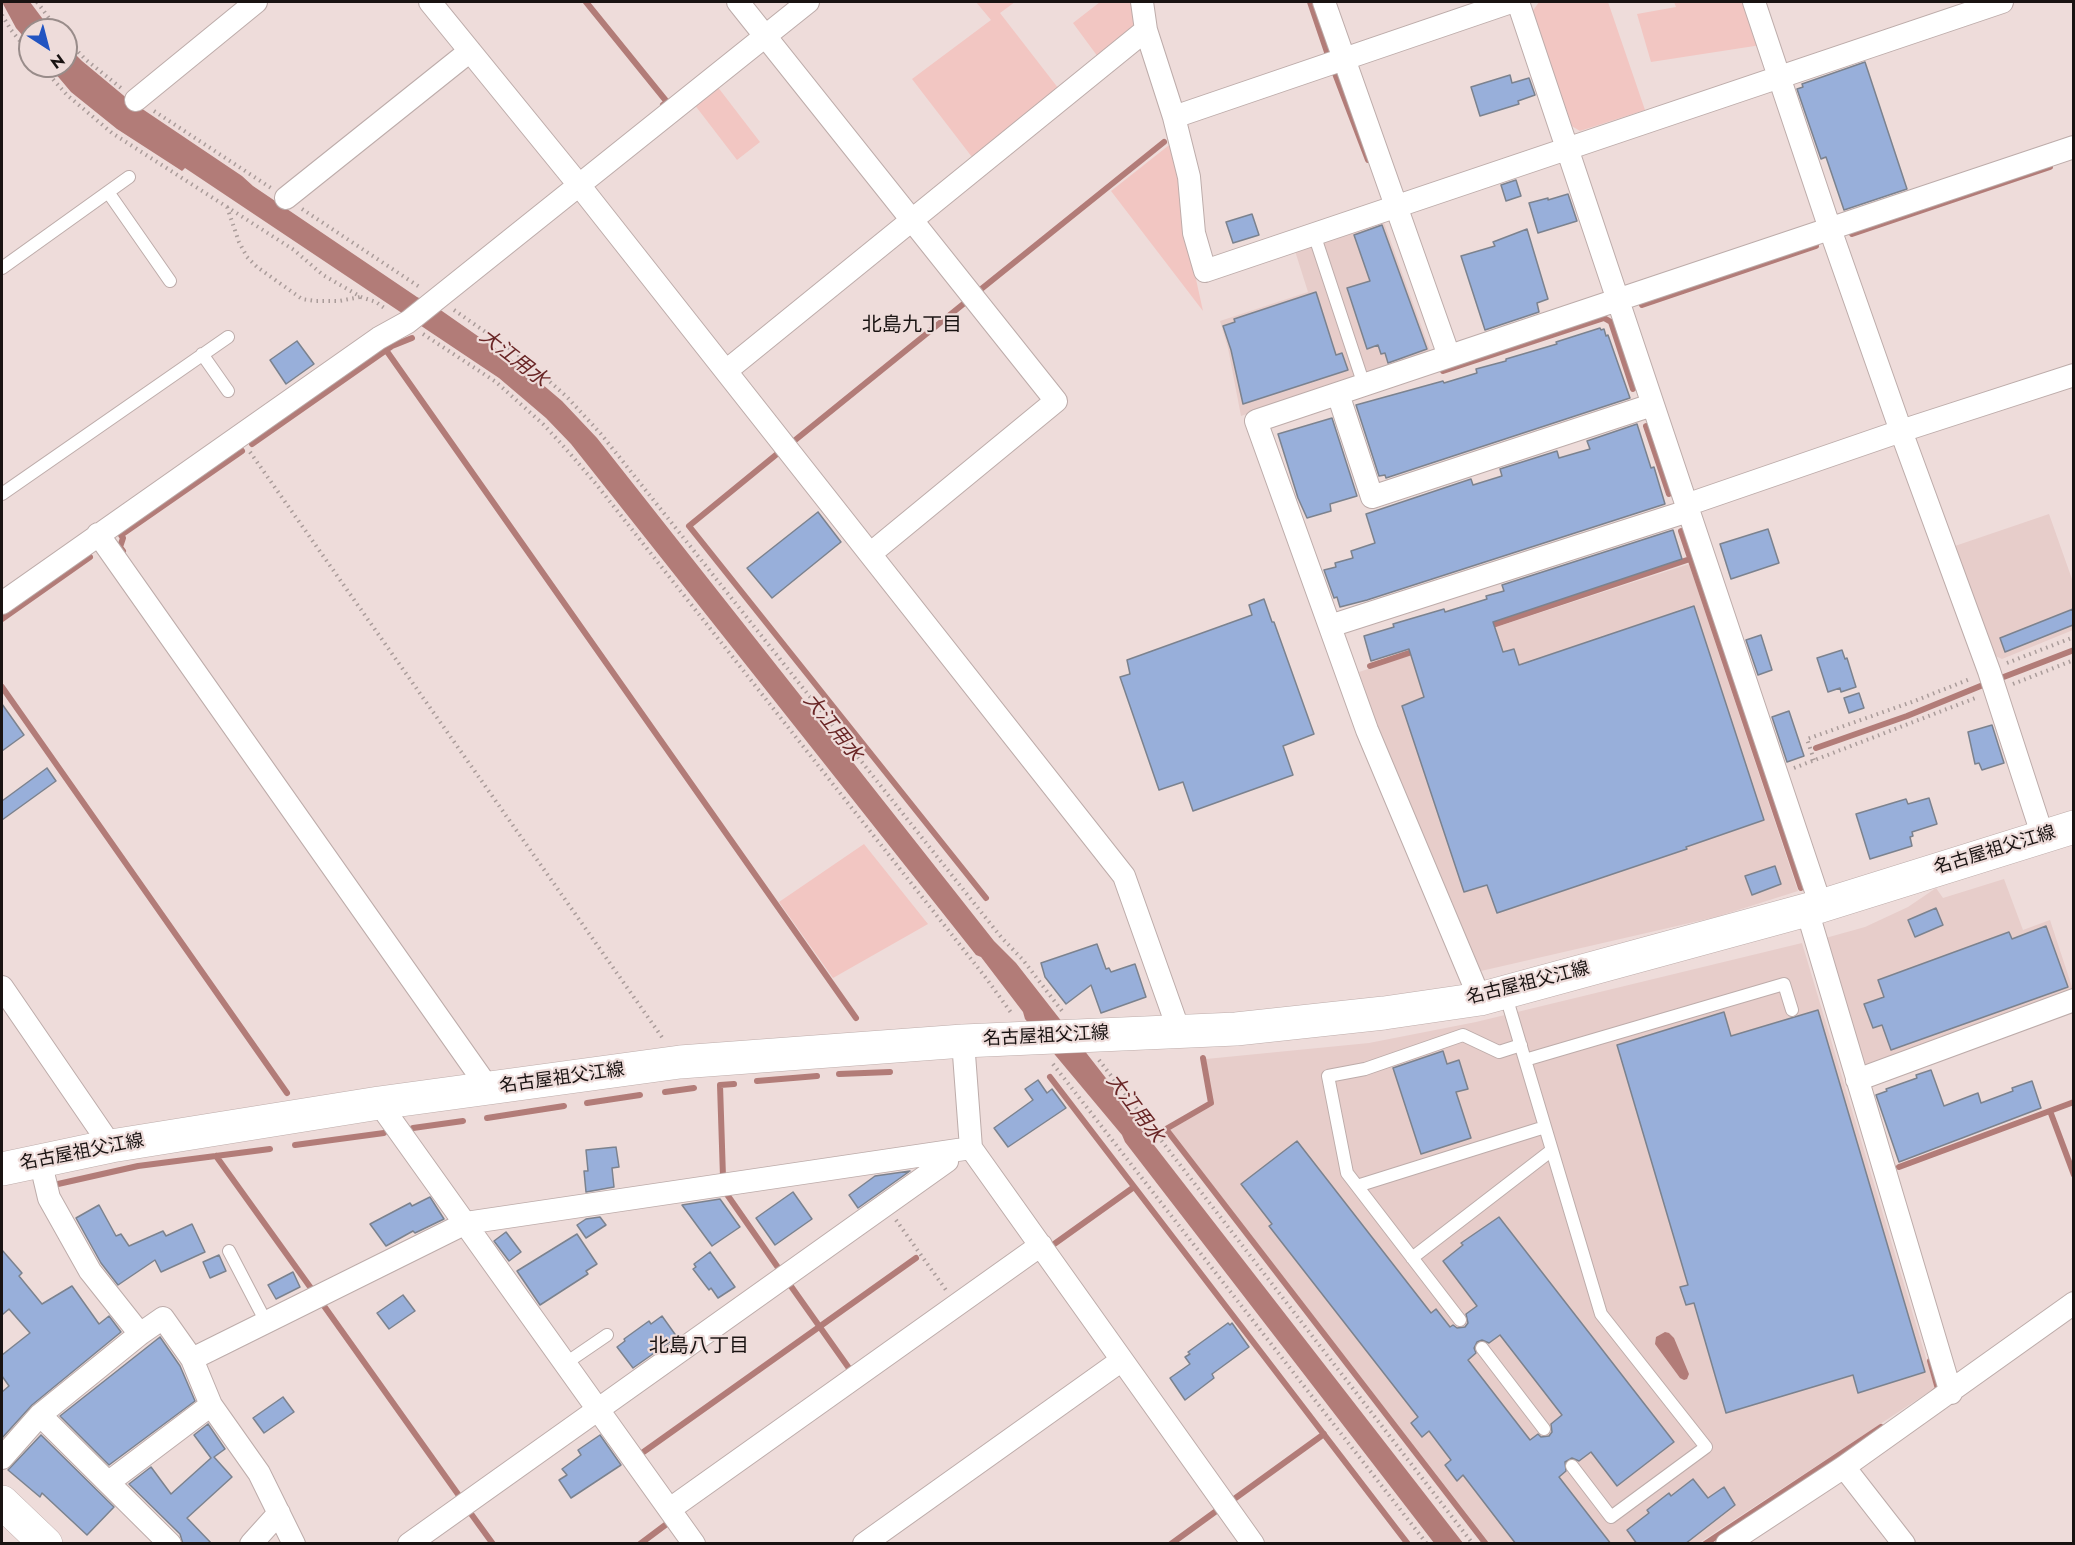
<!DOCTYPE html>
<meta charset="utf-8">
<style>
body{margin:0}
#map{position:relative;width:2075px;height:1545px;overflow:hidden;background:#eedcda;font-family:Jost,sans-serif}
canvas{display:block}
.frame{position:absolute;inset:0;border:3px solid #191312;pointer-events:none}
.north{position:absolute;left:18px;top:18px;width:60px;height:60px;box-sizing:border-box;background:#eedcda;border:2px solid #998c8a;border-radius:50%;rotate:144deg;font-size:16px;font-weight:700;line-height:24px;text-align:center;color:#191312}
.north::after{content:'';display:block;margin:auto;width:21px;height:27px;background:#2254c1;clip-path:polygon(50% 0,100% 100%,50% 72%,0 100%)}
</style>
<div id="map">
<canvas width="2075" height="1545"></canvas>
<div class="frame"></div>
<div class="north">N</div>
</div>
<script>
const ctx = document.querySelector('canvas').getContext('2d');
ctx.lineJoin = 'round';
function fill(path, color) {
  ctx.fillStyle = color;
  ctx.fill(path, 'evenodd');
}
function toPath(rows) {
  const path = new Path2D();
  for (const r of rows) {
    path.moveTo(r[0], r[1]);
    for (let i = 2; i < r.length; i += 2) path.lineTo(r[i], r[i + 1]);
  }
  return path;
}
function strokePath(path, color, width, dash) {
  ctx.strokeStyle = color;
  ctx.lineWidth = width;
  ctx.lineCap = dash ? 'butt' : 'round';
  ctx.setLineDash(dash || []);
  ctx.stroke(path);
}
function drawText(font, color, halo, rows, align = 'center') {
  ctx.font = font + ' Jost,"Noto Sans JP",sans-serif';
  ctx.lineWidth = 4.5;
  ctx.setLineDash([]);
  ctx.textBaseline = 'middle';
  ctx.strokeStyle = halo;
  ctx.fillStyle = color;
  for (const [text, x, y, turn = 0] of rows) {
    ctx.save();
    ctx.translate(x, y);
    ctx.rotate((+turn || 0) * Math.PI / 180);
    ctx.textAlign = isNaN(turn) ? turn : align;
    if (halo) ctx.strokeText(text, 0, 0);
    ctx.fillText(text, 0, 0);
    ctx.restore();
  }
}
const built = toPath([
 [1383,220,1431,353,1241,416,1228,348,1220,321,1308,292,1295,251],
 [2049,514,2073,582,2073,630,2002,659,1991,654,1952,547],
 [1689,564,1798,891,1716,917,1481,971,1377,728,1359,672],
 [2004,879,2023,930,2050,920,2073,990,1866,1068,1822,939,1865,927,1908,907,1936,888,1943,898],
 [1802,943,1935,1388,1699,1543,1489,1543,1170,1130,1213,1105,1206,1059,1369,1043,1476,1022]
]);
const green = toPath([
 [976,2,1015,2,1000,13,1062,93,975,161,912,79,991,20],
 [1100,2,1134,2,1138,23,1101,61,1073,23],
 [1539,2,1608,2,1645,110,1580,131,1570,125,1532,12],
 [1674,2,1746,2,1761,45,1651,62,1637,14,1676,7],
 [717,86,760,142,737,160,694,104],
 [1173,142,1186,234,1203,311,1111,191],
 [864,844,928,924,833,978,779,902]
]);
const water = toPath([
 [2,2,30,2,51,30,30,30,30,44,16,28],
 [66,45,82,61,129,100,242,176,253,186,417,297,432,304,522,367,562,401,597,438,994,941,1016,963,1134,1114,1140,1127,1463,1543,1434,1543,1125,1142,1122,1135,1025,1019,1023,1012,981,957,976,955,571,444,546,418,499,378,185,168,182,171,117,129,71,92,49,66,66,66],
 [1665,1332,1669,1333,1674,1338,1689,1374,1687,1379,1684,1380,1680,1378,1655,1344,1656,1337]
]);
const stream = toPath([
 [586,2,667,102,663,105],
 [1310,2,1328,55],
 [1334,71,1368,160],
 [1852,234,2050,167],
 [980,290,1164,142],
 [1642,305,1816,246],
 [386,350,856,1018],
 [1443,371,1604,318,1611,322,1633,389],
 [1646,426,1669,494],
 [794,441,967,301],
 [252,444,392,346,412,338],
 [777,454,689,526,986,898],
 [1681,531,1801,888],
 [123,551,120,547,123,538,121,535,242,451],
 [2,619,90,557],
 [1487,627,1690,559],
 [1370,666,1418,650],
 [2001,678,2074,650],
 [2,687,287,1093],
 [1816,748,1907,716,1983,685],
 [1203,1058,1211,1103,1166,1129,1486,1544],
 [839,1074,890,1072],
 [1050,1077,1408,1544],
 [757,1081,817,1076],
 [665,1092,694,1088],
 [587,1103,640,1095],
 [2050,1111,2074,1175],
 [487,1118,564,1106],
 [413,1128,463,1121],
 [295,1145,384,1133],
 [216,1156,313,1291],
 [1899,1167,2074,1102],
 [723,1177,720,1085,734,1084],
 [58,1184,138,1166,270,1149],
 [726,1193,779,1269],
 [1050,1247,1134,1187],
 [788,1282,851,1371],
 [324,1306,460,1497],
 [1930,1361,1938,1389,1934,1392],
 [642,1453,916,1258],
 [1230,1502,1324,1434],
 [469,1511,493,1544],
 [640,1544,668,1523],
 [1171,1544,1219,1509],
 [1705,1544,1881,1427]
]);
const building = toPath([
 [1865,62,1907,189,1844,210,1826,157,1821,159,1797,89,1803,87,1802,84,1865,62],
 [1510,75,1512,83,1529,78,1535,95,1518,101,1519,104,1480,116,1471,87,1510,75],
 [1516,180,1521,196,1506,201,1501,185,1516,180],
 [1568,194,1577,221,1538,233,1529,203,1548,198,1548,200,1568,194],
 [1252,214,1259,235,1233,243,1226,222,1252,214],
 [1382,225,1427,349,1388,363,1385,353,1381,354,1378,345,1367,349,1347,288,1370,281,1354,235,1382,225],
 [1527,229,1548,299,1537,303,1539,312,1485,330,1461,256,1495,246,1493,242,1527,229],
 [1316,292,1336,355,1342,353,1348,370,1243,404,1231,350,1223,326,1235,322,1234,319,1316,292],
 [1600,328,1601,330,1604,329,1606,336,1608,335,1630,398,1386,478,1385,475,1379,476,1356,405,1443,381,1444,383,1477,373,1476,369,1506,361,1506,359,1557,344,1556,342,1600,328],
 [297,341,314,364,286,384,270,360,297,341],
 [1332,418,1357,496,1330,504,1331,511,1307,518,1298,498,1278,434,1332,418],
 [1637,424,1651,468,1654,467,1665,504,1367,600,1340,607,1337,597,1334,598,1324,570,1336,567,1335,563,1353,558,1351,551,1375,543,1366,514,1471,479,1473,485,1502,476,1500,469,1557,451,1559,458,1590,449,1587,441,1637,424],
 [818,512,841,542,772,598,747,568,818,512],
 [1768,529,1779,563,1731,579,1720,544,1768,529],
 [1673,530,1682,559,1493,622,1503,652,1514,649,1519,665,1694,606,1764,820,1686,847,1687,849,1497,913,1487,885,1464,892,1402,706,1424,697,1409,649,1371,661,1364,636,1394,627,1393,624,1444,609,1445,612,1487,599,1486,596,1504,591,1502,585,1673,530],
 [1264,599,1272,622,1274,622,1314,734,1283,746,1293,775,1193,811,1183,782,1159,790,1120,677,1130,674,1127,660,1252,615,1249,605,1264,599],
 [2073,609,2073,625,2005,652,2000,638,2073,609],
 [1761,635,1772,670,1758,675,1746,640,1761,635],
 [1842,650,1845,659,1847,658,1856,687,1841,692,1840,688,1828,692,1817,658,1842,650],
 [1859,693,1864,708,1849,713,1844,698,1859,693],
 [2,704,24,735,2,751,2,704],
 [1789,711,1804,756,1787,762,1772,717,1789,711],
 [1992,725,2004,763,1982,770,1979,763,1975,764,1968,732,1992,725],
 [47,768,56,781,2,820,2,801,47,768],
 [1929,798,1937,824,1912,832,1913,836,1910,837,1912,846,1870,859,1856,814,1906,799,1908,804,1929,798],
 [1775,866,1781,884,1752,895,1745,876,1775,866],
 [1936,908,1943,925,1915,937,1908,920,1936,908],
 [2046,926,2068,987,1891,1050,1882,1025,1873,1028,1864,1004,1884,997,1878,980,2009,932,2012,939,2046,926],
 [1097,944,1106,969,1109,968,1111,972,1135,964,1146,997,1101,1013,1091,985,1066,1004,1045,977,1041,963,1097,944],
 [1818,1010,1925,1372,1858,1393,1853,1375,1726,1413,1694,1303,1686,1305,1680,1287,1688,1285,1617,1045,1724,1012,1731,1036,1818,1010],
 [1443,1051,1447,1064,1459,1060,1468,1089,1456,1092,1471,1138,1421,1154,1393,1068,1443,1051],
 [1931,1070,1944,1106,1978,1093,1981,1103,2013,1091,2012,1088,2032,1081,2041,1108,1899,1162,1876,1095,1887,1091,1886,1089,1917,1078,1916,1075,1931,1070],
 [1038,1080,1047,1093,1052,1089,1066,1108,1008,1147,994,1128,1033,1100,1025,1089,1038,1080],
 [1297,1141,1431,1313,1436,1309,1450,1327,1453,1325,1457,1328,1465,1327,1468,1323,1466,1314,1477,1306,1443,1261,1463,1245,1461,1243,1499,1217,1674,1442,1617,1486,1591,1452,1579,1461,1572,1458,1565,1462,1566,1471,1559,1477,1611,1544,1516,1544,1463,1475,1457,1481,1445,1465,1451,1460,1429,1431,1422,1437,1411,1423,1418,1417,1269,1226,1272,1224,1241,1184,1297,1141],
 [1500,1335,1562,1415,1551,1424,1552,1432,1549,1436,1541,1437,1538,1434,1530,1440,1468,1360,1476,1353,1474,1348,1477,1342,1482,1340,1489,1343,1500,1335],
 [616,1147,619,1167,612,1168,614,1187,586,1192,584,1171,588,1171,586,1150,616,1147],
 [910,1171,858,1208,849,1195,875,1176,910,1171],
 [793,1192,812,1219,775,1245,756,1218,793,1192],
 [430,1197,444,1219,415,1233,413,1231,386,1246,370,1224,410,1203,412,1206,430,1197],
 [720,1199,740,1227,712,1246,682,1205,720,1199],
 [99,1205,116,1236,121,1234,129,1246,163,1231,166,1236,192,1224,205,1252,161,1272,155,1260,118,1285,101,1263,76,1218,99,1205],
 [600,1217,606,1225,586,1238,577,1225,586,1219,600,1217],
 [506,1232,521,1252,509,1261,494,1241,506,1232],
 [577,1234,597,1264,586,1271,588,1274,540,1305,517,1271,577,1234],
 [2,1250,22,1273,19,1276,42,1304,72,1286,99,1324,109,1316,121,1332,32,1405,2,1438,2,1392,9,1386,2,1376,2,1355,30,1333,9,1309,2,1315,2,1250],
 [710,1252,735,1287,718,1298,711,1288,709,1290,693,1269,696,1267,694,1264,710,1252],
 [219,1255,226,1271,210,1278,203,1262,219,1255],
 [293,1272,300,1287,276,1299,268,1285,293,1272],
 [403,1295,415,1311,389,1329,377,1313,403,1295],
 [662,1316,677,1337,633,1368,617,1347,625,1341,624,1339,649,1321,651,1324,662,1316],
 [1228,1323,1230,1325,1232,1323,1249,1347,1212,1374,1214,1378,1185,1400,1170,1378,1190,1364,1185,1357,1190,1354,1188,1352,1228,1323],
 [160,1337,180,1366,195,1401,109,1465,60,1416,160,1337],
 [283,1397,294,1412,264,1433,253,1418,283,1397],
 [208,1424,225,1449,214,1457,232,1477,187,1518,212,1544,183,1544,180,1534,129,1484,151,1467,171,1494,211,1458,194,1435,208,1424],
 [41,1435,114,1507,87,1535,42,1493,40,1497,8,1470,41,1435],
 [600,1435,621,1465,571,1498,559,1480,567,1475,562,1469,581,1455,578,1450,600,1435],
 [1693,1479,1708,1498,1724,1487,1735,1505,1685,1544,1637,1544,1627,1530,1649,1513,1647,1510,1669,1493,1671,1496,1693,1479]
]);
const path = toPath([
 [37,2,58,30],
 [2,15,11,30,30,53],
 [66,39,85,59,121,88],
 [41,66,67,95,112,133,294,250,323,275,361,297,376,302,387,310],
 [154,111,271,188],
 [227,207,239,242,247,257,257,267,302,299,315,301,339,301,360,297],
 [302,209,421,288],
 [454,310,527,361,567,397,601,434,1001,937,1023,960,1062,1011],
 [423,334,496,382,543,424,566,449,596,484,986,978,1012,1014],
 [250,452,664,1040],
 [2007,663,2074,637],
 [2013,684,2074,660],
 [1814,760,1807,739,1912,702,1970,679],
 [1794,768,1978,697],
 [1099,1060,1473,1544],
 [1053,1064,1427,1544],
 [896,1220,946,1290]
]);
const service = toPath([
 [108,192,170,281],
 [1314,234,1364,385],
 [2,268,129,177],
 [202,354,228,391],
 [2,494,228,337],
 [1505,993,1601,1314,1706,1447,1611,1517,1572,1466],
 [1525,1060,1784,984,1792,1010],
 [1357,1186,1545,1127],
 [229,1251,266,1322],
 [1412,1258,1552,1150],
 [1460,1320,1347,1173,1328,1076,1365,1069,1463,1035,1499,1052,1521,1045],
 [1482,1348,1544,1429],
 [566,1363,607,1335]
]);
const minor = toPath([
 [430,2,579,185,1124,876,1179,1031],
 [738,2,1056,401,870,554],
 [1142,2,1146,30,1174,117,1189,177,1194,233,1205,271,2002,2],
 [1324,2,1449,356],
 [1518,2,1821,906],
 [1754,2,1830,229,1901,431,1989,671,2043,837],
 [136,100,256,2],
 [1174,117,1511,2],
 [286,198,470,51],
 [726,371,1146,30],
 [1338,394,1372,497,1652,405],
 [1686,505,1901,431,2074,375],
 [98,534,489,1089],
 [2,603,379,338,408,322,808,2],
 [1330,626,1688,511],
 [1807,910,1951,1393],
 [2,987,111,1146],
 [1480,999,1367,730,1256,421,2074,147],
 [963,1041,971,1148,1253,1544],
 [1857,1080,2074,1000],
 [379,1103,694,1544],
 [40,1160,49,1198,90,1271,140,1334],
 [192,1359,466,1223,971,1148],
 [40,1415,170,1544],
 [2,1458,40,1415,140,1334,163,1318,192,1359,211,1405,259,1473,294,1544],
 [1844,1467,1904,1544],
 [109,1482,211,1405],
 [670,1509,1041,1245],
 [251,1544,279,1513],
 [409,1544,947,1161,945,1152],
 [864,1544,1122,1360],
 [1727,1544,1844,1467,2074,1303]
]);
const secondary = toPath([
 [2,1502,46,1544]
]);
const primary = toPath([
 [2,1169,111,1146,379,1103,680,1062,963,1041,1236,1029,1384,1013,1480,999,1821,906,2074,827]
]);
const streetNames = [
 ["名古屋祖父江線",1995,851,-17],
 ["名古屋祖父江線",1528,984,-14],
 ["名古屋祖父江線",1046,1037,-3],
 ["名古屋祖父江線",562,1079,-8],
 ["名古屋祖父江線",82,1153,-11]
];
const neighbourhoodNames = [
 ["北島九丁目",912,326],
 ["北島八丁目",699,1347]
];
const waterNames = [
 ["大江用水",513,359,38],
 ["大江用水",832,728,51],
 ["大江用水",1134,1109,53]
];
fill(built, '#e7cdca');
fill(green, '#f2c6c2');
fill(water, '#b27c78');
strokePath(stream, '#b27c78', 6);
fill(building, '#98afda');
strokePath(building, '#7b828e', 1.5);
strokePath(service, '#bdacaa', 14);
strokePath(minor, '#bdacaa', 24);
strokePath(secondary, '#bdacaa', 34);
strokePath(primary, '#bdacaa', 34);
strokePath(path, '#aa9c9a', 4, [1.5, 4.5]);
strokePath(service, '#fff', 12);
strokePath(minor, '#fff', 22);
strokePath(secondary, '#fff', 33);
strokePath(primary, '#fff', 33);
drawText('18px', '#191312', '#eedcda', streetNames);
drawText('20px', '#191312', '#eedcda', neighbourhoodNames);
drawText('italic 20px', '#692525', '#eedcda', waterNames);
</script>
